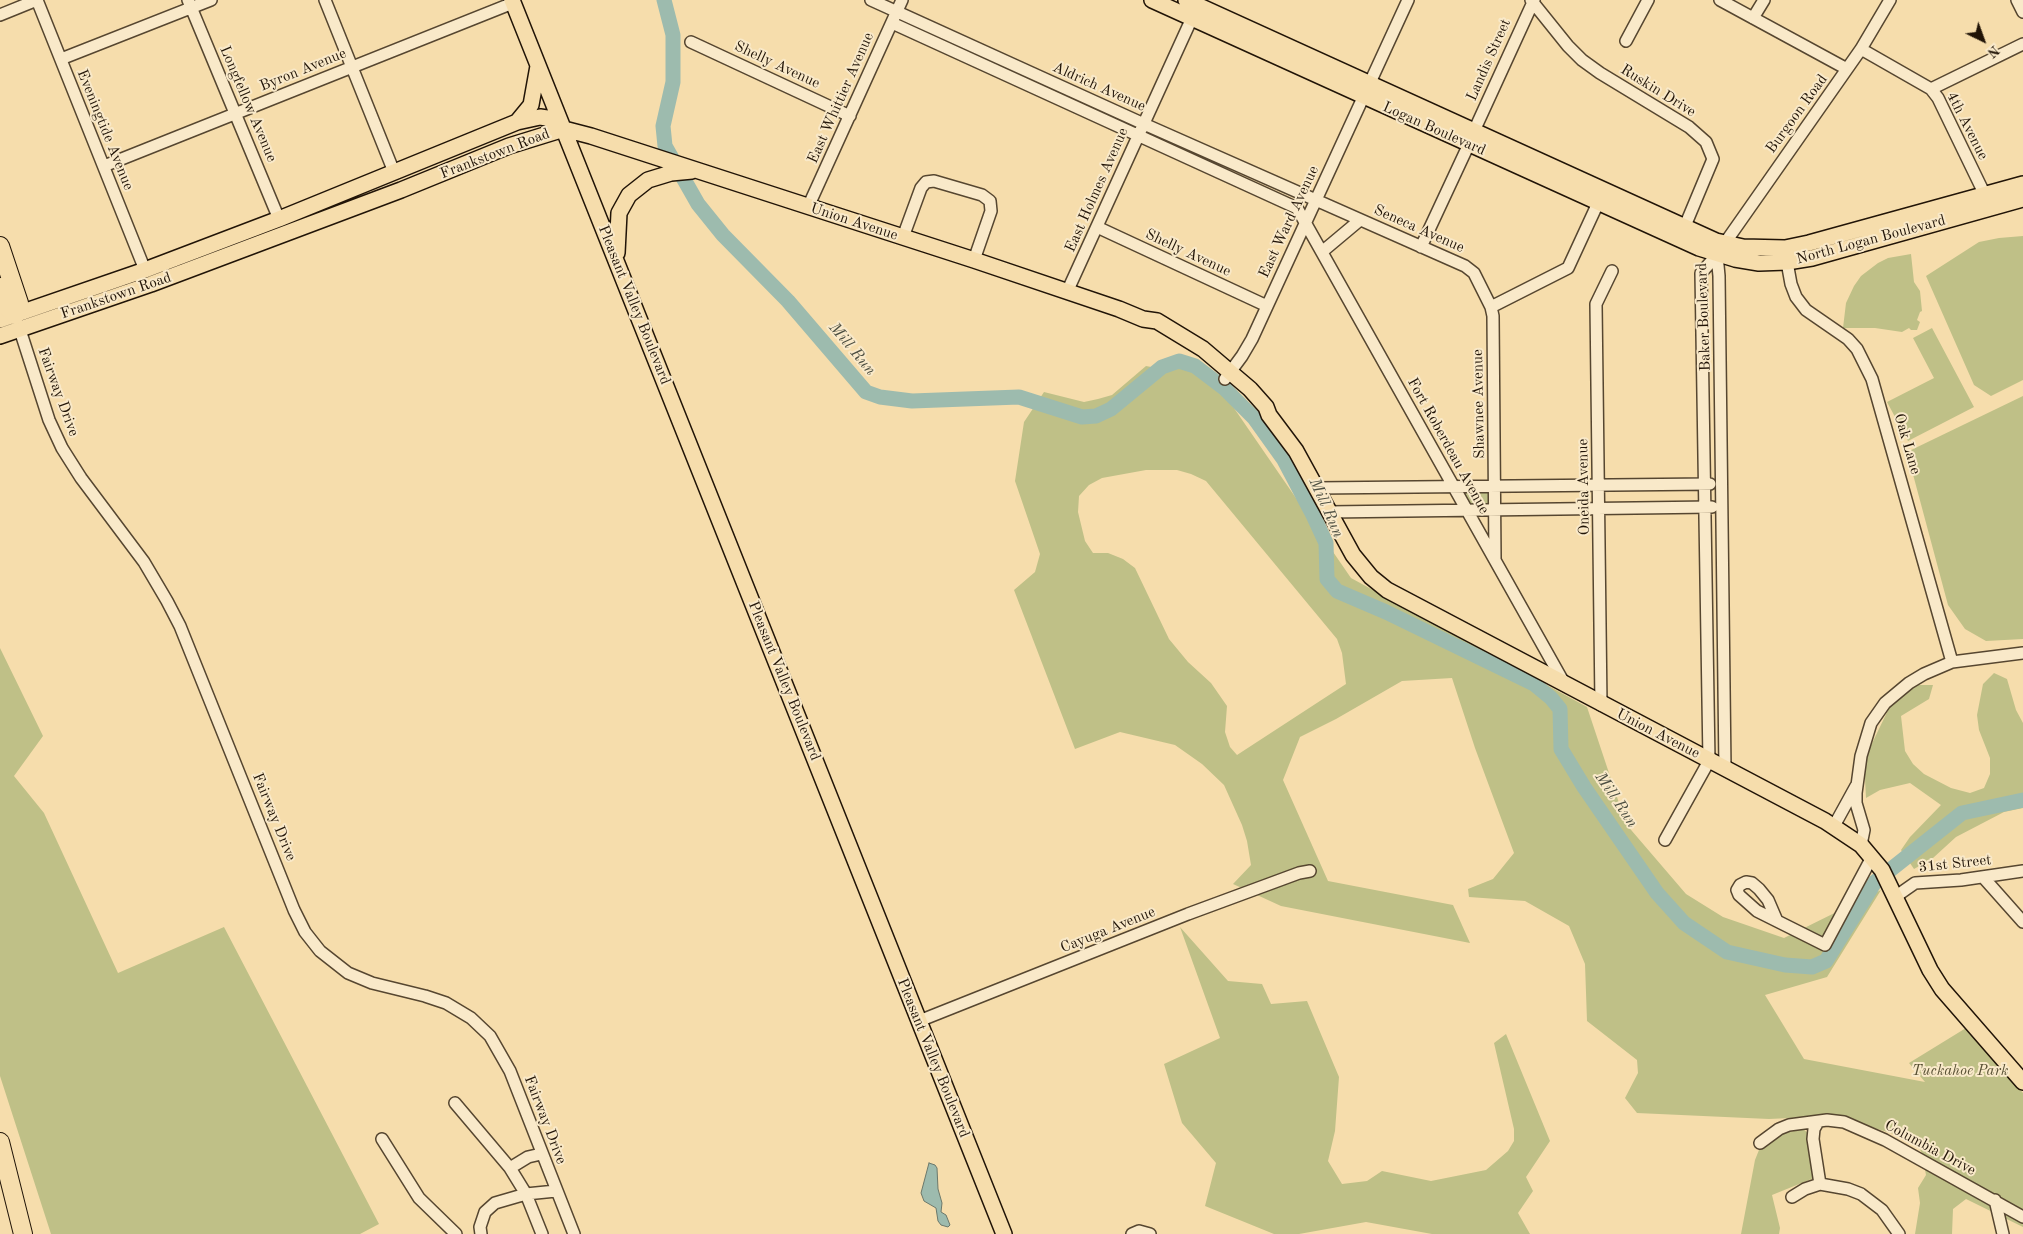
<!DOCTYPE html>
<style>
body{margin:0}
#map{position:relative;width:2023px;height:1234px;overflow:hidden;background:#f6ddac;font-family:"Old Standard TT",serif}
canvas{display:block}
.north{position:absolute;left:1958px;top:15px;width:50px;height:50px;-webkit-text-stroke:4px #f9e9c9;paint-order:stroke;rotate:138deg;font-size:14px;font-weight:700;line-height:20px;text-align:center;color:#211407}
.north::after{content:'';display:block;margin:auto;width:18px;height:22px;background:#211407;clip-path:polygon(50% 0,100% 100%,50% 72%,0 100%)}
</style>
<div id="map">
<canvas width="2023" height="1234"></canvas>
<div class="north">N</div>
</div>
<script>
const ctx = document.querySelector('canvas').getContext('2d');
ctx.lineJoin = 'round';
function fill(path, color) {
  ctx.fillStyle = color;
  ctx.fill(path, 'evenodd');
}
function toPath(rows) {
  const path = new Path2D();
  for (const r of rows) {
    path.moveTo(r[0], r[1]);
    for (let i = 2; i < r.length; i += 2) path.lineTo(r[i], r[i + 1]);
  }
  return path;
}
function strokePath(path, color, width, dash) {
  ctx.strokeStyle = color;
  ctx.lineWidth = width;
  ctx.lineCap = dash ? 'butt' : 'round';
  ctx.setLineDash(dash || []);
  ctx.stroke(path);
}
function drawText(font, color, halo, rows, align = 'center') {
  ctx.font = font + ' "Old Standard TT",serif';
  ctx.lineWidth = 4;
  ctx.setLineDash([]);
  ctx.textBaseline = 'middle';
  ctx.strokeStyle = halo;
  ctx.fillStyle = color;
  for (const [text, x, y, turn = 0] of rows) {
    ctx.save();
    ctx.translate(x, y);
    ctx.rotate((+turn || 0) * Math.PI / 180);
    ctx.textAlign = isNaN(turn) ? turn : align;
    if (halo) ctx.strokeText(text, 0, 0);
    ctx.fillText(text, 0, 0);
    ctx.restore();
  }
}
const green = toPath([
 [2023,236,2023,380,1991,396,1974,385,1926,276,1979,242,1999,238],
 [1911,254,1914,282,1920,291,1922,311,1920,312,1917,320,1920,322,1917,330,1911,330,1909,328,1902,332,1875,328,1843,328,1846,303,1854,286,1861,276,1878,263,1888,258],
 [1932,328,1974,407,1908,441,1887,402,1934,378,1913,338],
 [1146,366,1167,370,1186,366,1216,382,1351,578,1587,707,1626,824,1686,894,1723,917,1784,938,1881,890,1827,977,1765,995,1804,1059,1925,1082,1909,1063,1966,1028,2023,1093,2023,1227,1966,1199,1953,1209,1952,1234,1915,1234,1920,1203,1918,1188,1926,1175,1922,1153,1914,1140,1834,1116,1769,1119,1637,1113,1625,1098,1638,1073,1637,1060,1587,1021,1585,964,1569,926,1525,901,1469,897,1468,889,1493,879,1514,853,1475,748,1452,678,1402,681,1336,719,1300,737,1283,780,1328,881,1453,905,1470,943,1281,906,1233,884,1251,865,1247,841,1242,825,1224,785,1202,764,1175,745,1120,732,1075,749,1014,590,1035,572,1040,554,1015,481,1024,422,1044,392,1084,402,1098,399,1112,395],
 [1146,470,1177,470,1191,474,1206,481,1337,639,1342,653,1346,684,1237,755,1230,747,1225,732,1227,706,1211,683,1188,662,1169,639,1135,568,1123,559,1108,553,1093,553,1085,541,1078,512,1079,496,1089,485,1102,478],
 [2023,396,2023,639,1986,641,1965,629,1948,605,1907,452],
 [1490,490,1491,505,1471,506,1462,491],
 [0,648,43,736,14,776,44,813,118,973,224,927,379,1224,360,1234,51,1234,0,1076],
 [1994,673,2007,679,2016,710,2023,723,2023,808,2004,812,1956,837,1933,858,1914,869,1901,850,1910,837,1941,805,1910,783,1880,790,1866,798,1864,760,1891,704,1905,691,1918,685,1933,685,1929,699,1901,716,1905,751,1913,764,1924,774,1951,788,1970,793,1984,788,1990,774,1990,758,1979,730,1977,715,1983,684],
 [1180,927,1228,981,1262,984,1271,1004,1307,1001,1339,1077,1335,1131,1328,1161,1342,1184,1367,1181,1382,1171,1431,1181,1486,1170,1508,1151,1514,1141,1514,1129,1494,1043,1506,1034,1550,1141,1526,1177,1533,1191,1518,1213,1530,1234,1432,1234,1366,1222,1299,1234,1274,1234,1205,1206,1216,1163,1182,1123,1164,1064,1220,1038],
 [1803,1129,1808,1133,1814,1178,1772,1195,1780,1228,1779,1234,1741,1234,1755,1160,1759,1150,1781,1134]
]);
const water = toPath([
 [929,1163,935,1165,937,1168,938,1189,942,1203,941,1212,946,1215,950,1225,948,1227,941,1225,938,1221,936,1208,924,1201,921,1193,929,1163]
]);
const river = toPath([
 [664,0,673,35,673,82,663,126,665,146,698,204,723,235,788,301,866,392,880,397,912,401,1019,397,1082,417,1096,416,1111,409,1162,367,1179,361,1195,366,1224,388,1254,418,1284,460,1313,515,1326,543,1327,579,1337,591,1386,612,1534,684,1551,698,1560,709,1561,749,1584,787,1657,893,1684,923,1727,952,1785,965,1812,967,1826,961,1875,882,1962,813,2023,800]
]);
const minor = toPath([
 [37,0,145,270],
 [188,0,279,219],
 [325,0,394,172],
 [871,0,1144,124,1465,266,1474,273,1491,307,1493,316,1495,559],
 [1531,0,1568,46,1582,60,1600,73,1689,127,1706,142,1713,159,1685,226],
 [1720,0,1847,69],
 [2017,0,2023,12],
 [0,15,37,0],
 [1753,18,1764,0],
 [892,23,1297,208,1564,683],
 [1626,41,1648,0],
 [691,42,850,116],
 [1861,49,1931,89,1938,98,1985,195],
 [61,59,211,0],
 [1931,89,2023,44],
 [1474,131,1534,0],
 [104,166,513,3],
 [808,207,902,0],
 [1097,227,1267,306],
 [903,237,921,188,926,182,934,181,982,195,990,201,991,211,974,260],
 [1725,243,1861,49,1890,0],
 [1421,247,1469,144],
 [1323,251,1360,220],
 [1717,255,1719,276,1725,769],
 [1787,262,1791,284,1796,297,1806,310,1848,339,1857,349,1872,379,1952,662],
 [1067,292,1192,18],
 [1491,307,1568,268,1598,203],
 [20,330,49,420,62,448,81,478,144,562,167,601,180,626,294,910,305,932,320,951,348,973,372,983,425,996,446,1003,471,1018,490,1036,510,1071,574,1234],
 [1225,379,1242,356,1252,339,1408,0],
 [1317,488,1710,484],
 [1329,512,1712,507],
 [1601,705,1596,304,1612,271],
 [1834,826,1856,786],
 [1665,840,1709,761,1701,273,1717,255],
 [1861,845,1864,830,1856,803,1856,793,1861,756,1871,723,1885,703,1909,683,1924,674,1952,662,2023,653],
 [1983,877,2023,922],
 [1895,897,1915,883,1961,880,2023,871],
 [1777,921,1768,900,1759,889,1752,883,1746,882,1740,885,1737,890,1739,895,1757,911,1825,945,1872,857],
 [919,1021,1188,914,1299,873,1310,871],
 [455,1103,510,1168,526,1194,542,1234],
 [1818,1122,1814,1129,1813,1139,1820,1184],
 [382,1139,419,1198,456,1234],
 [1760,1143,1779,1129,1789,1125,1827,1120,1844,1122,1885,1140,2023,1217],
 [510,1168,528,1157,541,1154],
 [1792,1197,1805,1189,1820,1184,1848,1189,1861,1194,1882,1210,1899,1234],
 [1995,1200,2003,1234],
 [481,1234,480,1227,485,1212,495,1203,526,1194,556,1191],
 [1132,1234,1139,1231,1150,1234]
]);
const major = toPath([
 [512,0,1004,1234],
 [1152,0,1699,248,1735,259,1759,263,1787,262,1812,258,2023,199],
 [1186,0,1716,241,1743,247,1785,248,1809,243,2023,184],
 [517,122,531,105,538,66],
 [617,253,619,213,629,195,648,180,671,173,692,171],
 [0,320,145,270,279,219,517,122,540,117,547,118,564,129,591,136,974,260,1119,309,1143,319,1157,321,1203,349,1250,389,1266,407,1269,415,1296,451,1353,555,1371,577,1387,590,1825,821,1861,845,1882,870,1930,970,1942,989,2023,1082],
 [0,336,151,284,401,190,509,146,564,129]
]);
const highway = toPath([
 [0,246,19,303,15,315,6,306,0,287],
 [0,1142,23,1234]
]);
const streetNames = [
 ["Landis Street",1489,60,-66],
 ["Shelly Avenue",777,65,25],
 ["Byron Avenue",303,70,-22],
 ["Aldrich Avenue",1099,87,24],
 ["Ruskin Drive",1658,91,32],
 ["East Whittier Avenue",841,98,-66],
 ["Longfellow Avenue",248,104,67],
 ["Burgoon Road",1797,114,-54],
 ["4th Avenue",1967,126,63],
 ["Logan Boulevard",1434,129,24],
 ["Eveningtide Avenue",105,130,68],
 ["Frankstown Road",495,154,-21],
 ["East Holmes Avenue",1097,190,-66],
 ["Union Avenue",854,222,18],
 ["East Ward Avenue",1289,222,-65],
 ["Seneca Avenue",1419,229,24],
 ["North Logan Boulevard",1871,240,-15],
 ["Shelly Avenue",1188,253,25],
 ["Frankstown Road",116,296,-19],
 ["Pleasant Valley Boulevard",634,305,68],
 ["Baker Boulevard",1704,317,-92],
 ["Fairway Drive",58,392,70],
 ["Shawnee Avenue",1479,404,-91],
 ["Oak Lane",1907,444,74],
 ["Fort Roberdeau Avenue",1448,446,61],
 ["Oneida Avenue",1584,487,-91],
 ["Pleasant Valley Boulevard",784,681,68],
 ["Union Avenue",1658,734,27],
 ["Fairway Drive",274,817,68],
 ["31st Street",1955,864,-6],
 ["Cayuga Avenue",1108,930,-22],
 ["Pleasant Valley Boulevard",933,1058,68],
 ["Fairway Drive",545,1120,69],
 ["Columbia Drive",1930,1148,28]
];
const parkNames = [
 ["Tuckahoe Park",1960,1071]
];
const waterNames = [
 ["Mill Run",852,349,50],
 ["Mill Run",1326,508,66],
 ["Mill Run",1616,800,56]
];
fill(green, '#bfc087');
fill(water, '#9dbbae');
strokePath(water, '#6b786b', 1);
strokePath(river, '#9dbbae', 15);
strokePath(minor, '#564630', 14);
strokePath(major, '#211407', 18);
strokePath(highway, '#211407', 20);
strokePath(minor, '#f9e9c9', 11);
strokePath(major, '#f6ddac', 15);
strokePath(highway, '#f6ddac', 18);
drawText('15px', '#211407', '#f9e9c9', streetNames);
drawText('italic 15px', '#585034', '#f9e9c9', parkNames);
drawText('italic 16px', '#4c4e41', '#f9e9c9', waterNames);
</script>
